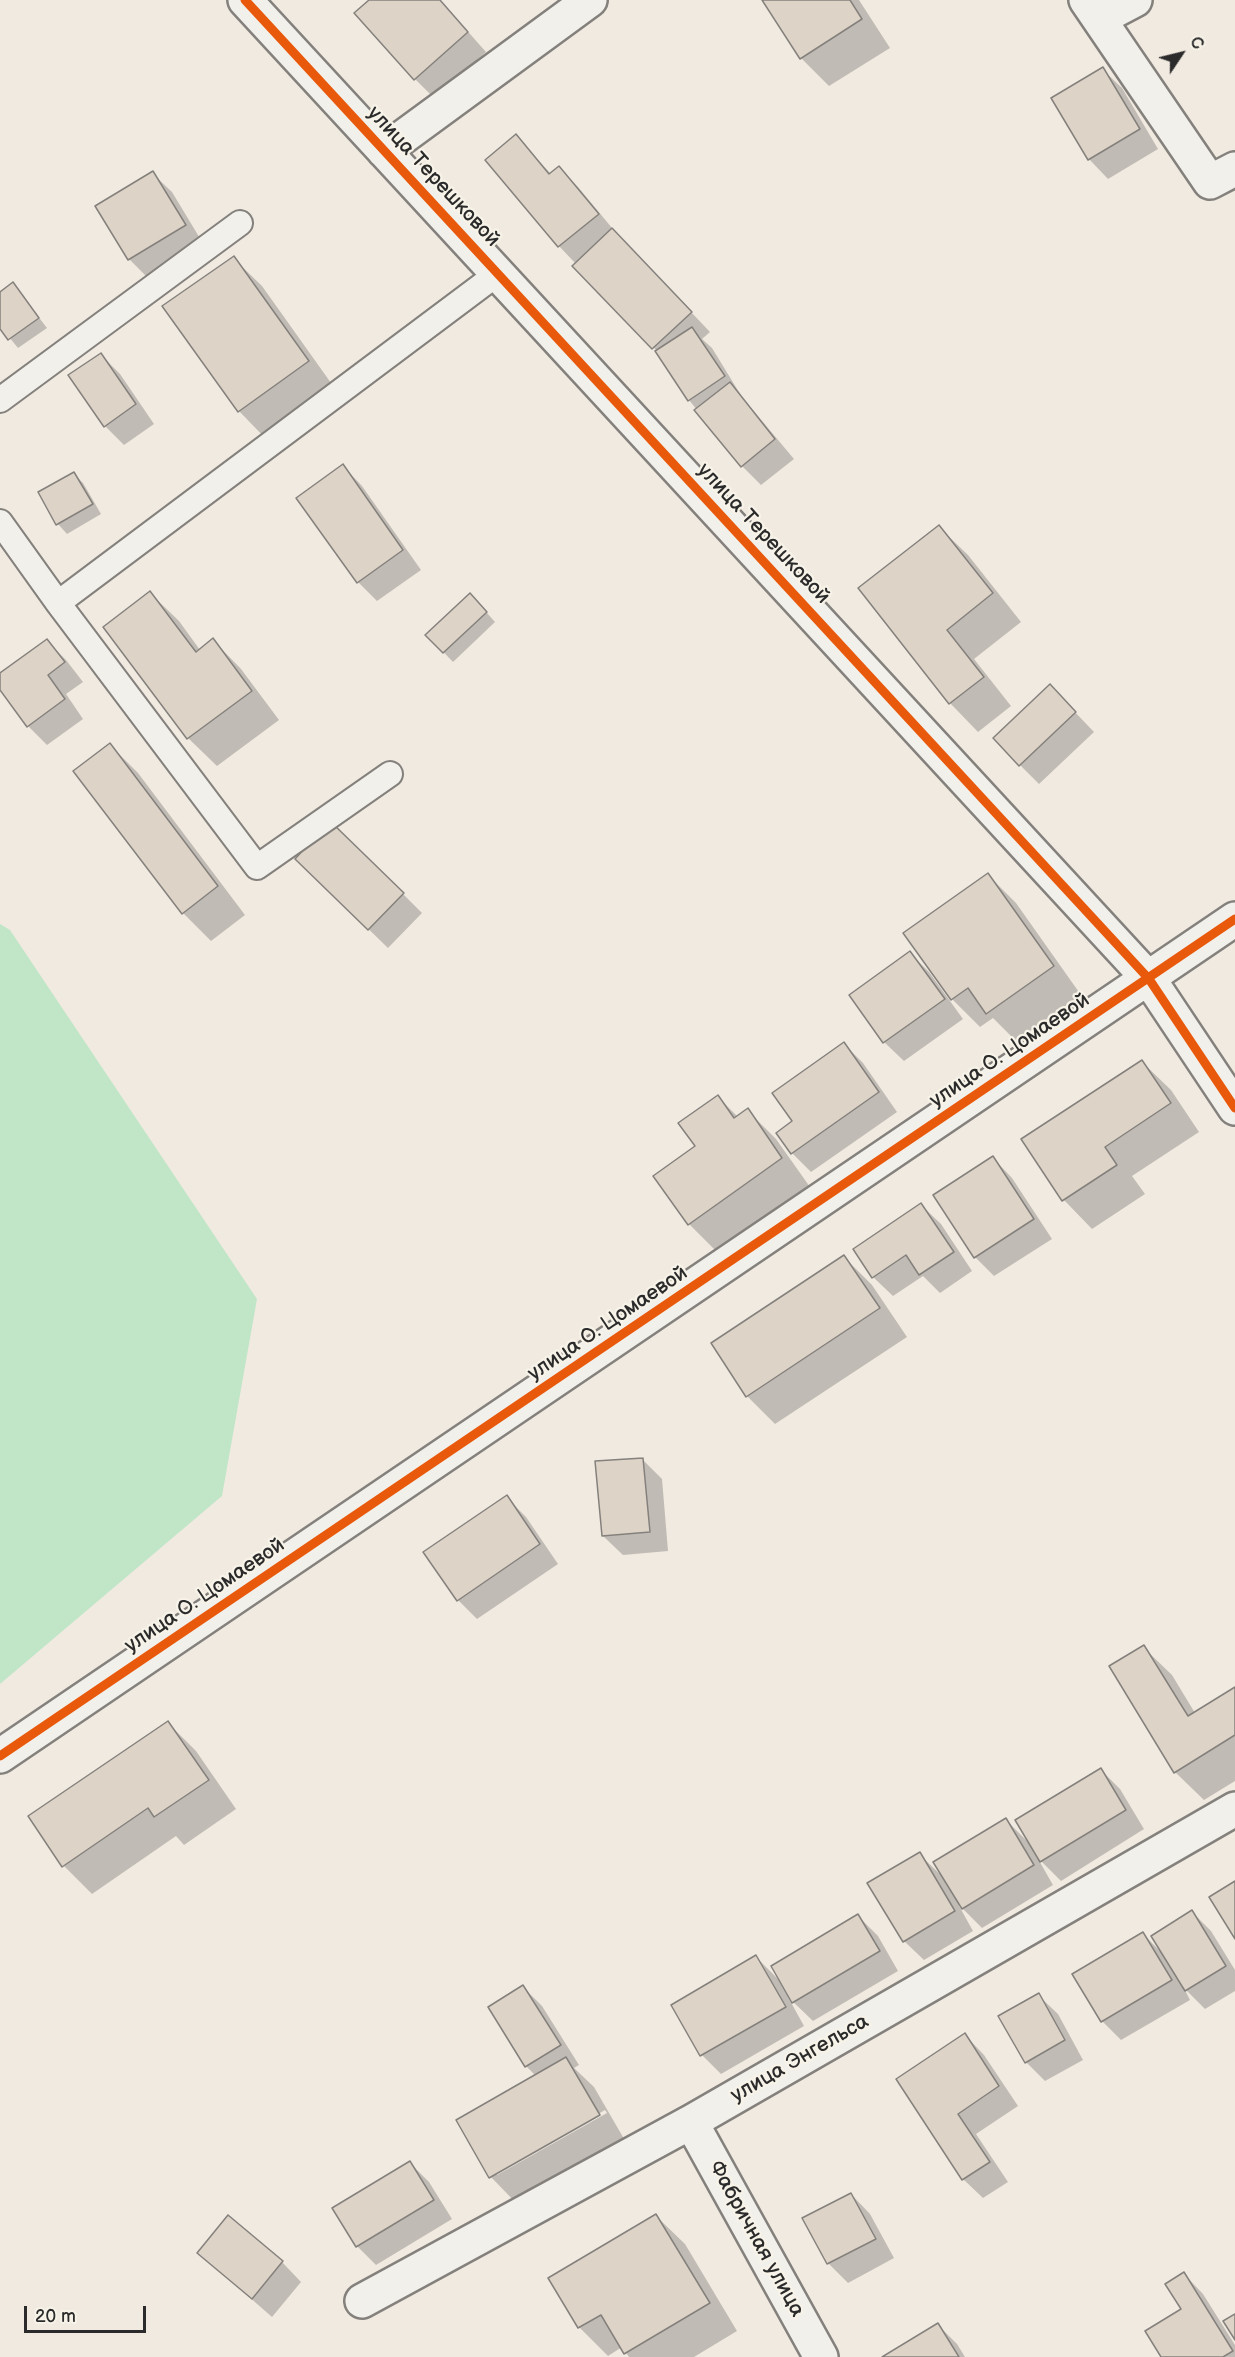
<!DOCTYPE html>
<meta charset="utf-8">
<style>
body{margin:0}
#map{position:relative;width:1235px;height:2357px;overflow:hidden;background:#f1eae1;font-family:"Balsamiq Sans",sans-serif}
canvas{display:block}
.north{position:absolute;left:1151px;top:24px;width:60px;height:60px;-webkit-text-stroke:4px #f7f3e8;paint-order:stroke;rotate:55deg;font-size:16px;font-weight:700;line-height:24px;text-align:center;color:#2b2b2b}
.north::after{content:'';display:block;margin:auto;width:21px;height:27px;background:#2b2b2b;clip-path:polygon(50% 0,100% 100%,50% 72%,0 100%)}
.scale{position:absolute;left:24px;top:2306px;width:122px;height:27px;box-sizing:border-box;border:3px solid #2b2b2b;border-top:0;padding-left:8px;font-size:18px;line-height:21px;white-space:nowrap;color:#2b2b2b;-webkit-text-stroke:4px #f7f3e8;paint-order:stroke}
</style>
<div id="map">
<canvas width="1235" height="2357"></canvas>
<div class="north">С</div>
<div class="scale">20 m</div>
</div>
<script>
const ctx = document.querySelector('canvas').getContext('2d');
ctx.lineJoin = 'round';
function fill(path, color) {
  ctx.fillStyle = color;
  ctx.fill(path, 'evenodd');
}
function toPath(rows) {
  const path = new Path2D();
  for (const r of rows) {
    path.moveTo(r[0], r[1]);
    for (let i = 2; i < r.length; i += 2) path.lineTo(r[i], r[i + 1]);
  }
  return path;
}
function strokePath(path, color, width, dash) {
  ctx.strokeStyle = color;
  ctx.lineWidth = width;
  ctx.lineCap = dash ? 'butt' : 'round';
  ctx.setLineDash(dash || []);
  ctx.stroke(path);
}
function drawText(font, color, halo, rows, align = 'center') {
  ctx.font = font + ' "Balsamiq Sans",sans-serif';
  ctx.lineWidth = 4.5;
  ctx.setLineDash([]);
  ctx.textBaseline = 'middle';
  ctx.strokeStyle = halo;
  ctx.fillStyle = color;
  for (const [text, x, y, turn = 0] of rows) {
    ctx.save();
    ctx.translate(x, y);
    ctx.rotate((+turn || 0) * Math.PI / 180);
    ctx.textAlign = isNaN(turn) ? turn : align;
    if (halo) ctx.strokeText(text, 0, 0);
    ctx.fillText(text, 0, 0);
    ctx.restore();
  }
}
const green = toPath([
 [0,924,10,930,257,1299,222,1496,0,1684]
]);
const shadow = toPath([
 [371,0,440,0,486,52,434,98,415,79],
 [764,0,859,0,890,48,829,86,801,58],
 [1102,69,1122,88,1158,149,1108,179,1089,159],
 [516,136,551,174,559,168,578,187,617,234,710,332,702,339,712,348,742,397,794,459,761,485,742,466,689,400,659,353,574,266,576,264,559,246,488,160],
 [152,173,172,192,204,245,149,279,129,259,97,207],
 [233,258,262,286,336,390,267,440,239,411,164,307],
 [13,284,47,328,18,348,0,326,0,294],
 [101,355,120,374,154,424,124,445,105,426],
 [343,466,362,486,421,570,377,601,358,582],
 [74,474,83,483,101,514,67,534,58,524,40,493],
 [939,527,968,555,1021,622,974,659,1011,706,978,732,950,703],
 [150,593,179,621,200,650,213,640,241,669,279,720,217,766,188,738,105,627],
 [479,604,495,622,453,662,427,635],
 [47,641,66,660,83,682,66,694,83,719,47,745,28,726,0,688,0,675],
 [1050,686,1094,732,1039,784,1020,765],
 [110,745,138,773,245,915,211,941,183,913],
 [988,875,1016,903,1081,995,1016,1041,993,1018,980,1027,952,999],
 [316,878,403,894,422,913,388,948],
 [910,953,929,972,963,1019,904,1061,884,1042],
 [844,1044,863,1063,897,1112,811,1172,792,1153,794,1122],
 [1142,1062,1171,1090,1199,1132,1132,1176,1145,1194,1092,1229,1064,1200,1023,1140],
 [718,1097,738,1117,747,1110,776,1139,810,1187,718,1253,689,1224,655,1176,697,1146],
 [993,1158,1012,1178,1052,1239,994,1276,975,1257],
 [921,1205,941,1224,972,1271,940,1293,923,1276,893,1296,873,1277],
 [844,1257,872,1285,907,1337,775,1424,747,1396],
 [642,1459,662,1479,668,1551,623,1555,603,1536],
 [506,1497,526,1517,558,1564,477,1619,458,1600],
 [1143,1647,1172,1675,1195,1713,1235,1688,1235,1781,1204,1800,1175,1772],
 [168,1723,196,1751,236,1809,184,1845,176,1836,92,1894,64,1866],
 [1101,1770,1120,1789,1144,1829,1061,1881,1037,1857,1053,1885,982,1928,958,1904,973,1931,924,1960,904,1941,870,1883,919,1854,943,1877,1006,1820,1030,1844],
 [1192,1912,1211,1931,1235,1970,1235,1991,1205,2009,1184,1988,1190,2000,1121,2040,1102,2021,1143,1934,1161,1952],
 [858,1916,878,1936,898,1971,813,2021,788,1997,804,2026,721,2074,702,2055,756,1957,779,1980],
 [523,1987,542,2006,579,2065,574,2068,594,2087,627,2144,519,2206,491,2177,458,2121,536,2076,526,2066],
 [605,2110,607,2113,497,2175,497,2172],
 [1038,1995,1058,2014,1083,2060,1045,2081,1026,2062],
 [965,2035,984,2055,1018,2106,976,2134,1008,2182,983,2198,963,2179,898,2080],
 [409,2162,429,2182,452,2219,376,2265,357,2246],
 [851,2194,870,2214,894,2258,848,2283,828,2263],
 [656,2216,685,2244,737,2331,694,2357,629,2357,622,2347,608,2356,579,2327,551,2278],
 [228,2218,282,2262,301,2282,272,2317,199,2253],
 [1184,2274,1203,2294,1235,2345,1235,2357,1163,2357,1183,2309],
 [938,2325,957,2344,965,2357,885,2357]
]);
const building = toPath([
 [369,0,440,0,468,32,414,80,354,13,369,0],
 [762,0,850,0,862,19,800,59,762,0],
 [1103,67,1140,129,1088,160,1051,98,1103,67],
 [516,134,549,174,559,166,599,214,558,247,485,160,516,134],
 [153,171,186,225,128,260,95,206,153,171],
 [612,228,692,312,652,349,572,266,612,228],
 [234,256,309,361,238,412,162,306,234,256],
 [13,282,39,318,8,340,0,329,0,292,13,282],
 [692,327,725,376,688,401,655,351,692,327],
 [101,353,136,404,104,427,68,375,101,353],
 [730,382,775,439,741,467,694,410,730,382],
 [343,464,403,550,357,583,296,498,343,464],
 [74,472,93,504,56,525,38,492,74,472],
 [939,525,993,593,947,630,984,677,949,704,858,588,939,525],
 [150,591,196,652,213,638,252,691,187,739,103,627,150,591],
 [470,593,487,612,443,653,425,635,470,593],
 [47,639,65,662,48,675,65,699,27,727,0,690,0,673,47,639],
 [1050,684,1076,712,1019,766,993,738,1050,684],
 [110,743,218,886,182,914,73,771,110,743],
 [330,821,404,893,368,930,295,859,330,821],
 [988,873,1054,966,986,1014,968,988,951,1000,903,933,988,873],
 [910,951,945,999,883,1043,849,995,910,951],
 [844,1042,879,1092,791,1154,776,1133,792,1121,772,1093,844,1042],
 [1142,1060,1171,1103,1105,1147,1117,1165,1062,1201,1021,1139,1142,1060],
 [718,1095,734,1118,748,1108,782,1158,688,1225,653,1176,695,1146,678,1123,718,1095],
 [993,1156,1034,1219,974,1258,933,1195,993,1156],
 [921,1203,954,1252,919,1275,906,1255,872,1278,853,1249,921,1203],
 [844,1255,880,1308,746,1397,711,1343,844,1255],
 [643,1458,650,1532,602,1536,595,1461,643,1458],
 [507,1495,540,1544,457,1601,423,1552,507,1495],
 [1144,1645,1188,1716,1235,1687,1235,1735,1174,1773,1109,1666,1144,1645],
 [168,1721,209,1780,154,1817,148,1808,62,1867,28,1816,168,1721],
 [1101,1768,1126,1810,1040,1862,1015,1820,1101,1768],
 [1006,1818,1034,1865,962,1909,933,1862,1006,1818],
 [920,1852,955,1911,903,1942,867,1883,920,1852],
 [1235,1881,1235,1939,1209,1897,1235,1881],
 [1192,1910,1226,1966,1185,1991,1151,1936,1192,1910],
 [858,1914,880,1951,792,2003,771,1966,858,1914],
 [1143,1932,1172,1980,1101,2022,1072,1974,1143,1932],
 [756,1955,786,2007,700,2056,671,2005,756,1955],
 [523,1985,561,2045,525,2067,488,2007,523,1985],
 [1039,1993,1065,2040,1025,2063,998,2016,1039,1993],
 [965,2033,999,2086,958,2114,990,2162,962,2180,896,2079,965,2033],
 [566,2057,600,2115,489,2178,456,2120,566,2057],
 [410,2161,434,2200,356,2247,332,2208,410,2161],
 [851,2193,876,2239,827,2264,802,2218,851,2193],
 [656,2214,710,2303,624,2354,601,2315,578,2328,548,2278,656,2214],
 [228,2215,283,2261,252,2299,197,2253,228,2215],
 [1184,2272,1233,2351,1223,2357,1161,2357,1145,2331,1181,2309,1165,2284,1184,2272],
 [1235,2314,1235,2340,1223,2321,1235,2314],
 [938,2323,959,2357,882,2357,938,2323]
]);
const service = toPath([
 [0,400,240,223],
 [0,522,58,603],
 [390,774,257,867,58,603,497,274]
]);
const minor = toPath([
 [245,0,1149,979,1235,1108],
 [1086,0,1210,182,1235,169],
 [1099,19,1135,0],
 [384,151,590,0],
 [0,1756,1235,919],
 [691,2122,821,2357],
 [362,2301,691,2122,1235,1809]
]);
const cycleway = toPath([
 [245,0,1149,979,1235,1108],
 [0,1756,1235,919]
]);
const streetNames = [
 ["улица Терешковой",433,177,47],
 ["улица Терешковой",763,534,47],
 ["улица О. Цомаевой",1010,1051,-34],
 ["улица О. Цомаевой",608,1324,-34],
 ["улица О. Цомаевой",205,1596,-34],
 ["улица Энгельса",800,2059,-30],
 ["Фабричная улица",756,2239,61]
];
fill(green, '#c1e6c7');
fill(shadow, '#0003');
fill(building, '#ded3c7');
strokePath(building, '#84817d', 1.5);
strokePath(service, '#84817d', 28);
strokePath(minor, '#84817d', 38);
strokePath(service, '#f2f0eb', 24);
strokePath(minor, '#f2f0eb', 33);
strokePath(cycleway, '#e8590c', 9);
drawText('21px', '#2b2b2b', '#f7f3e8', streetNames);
</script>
